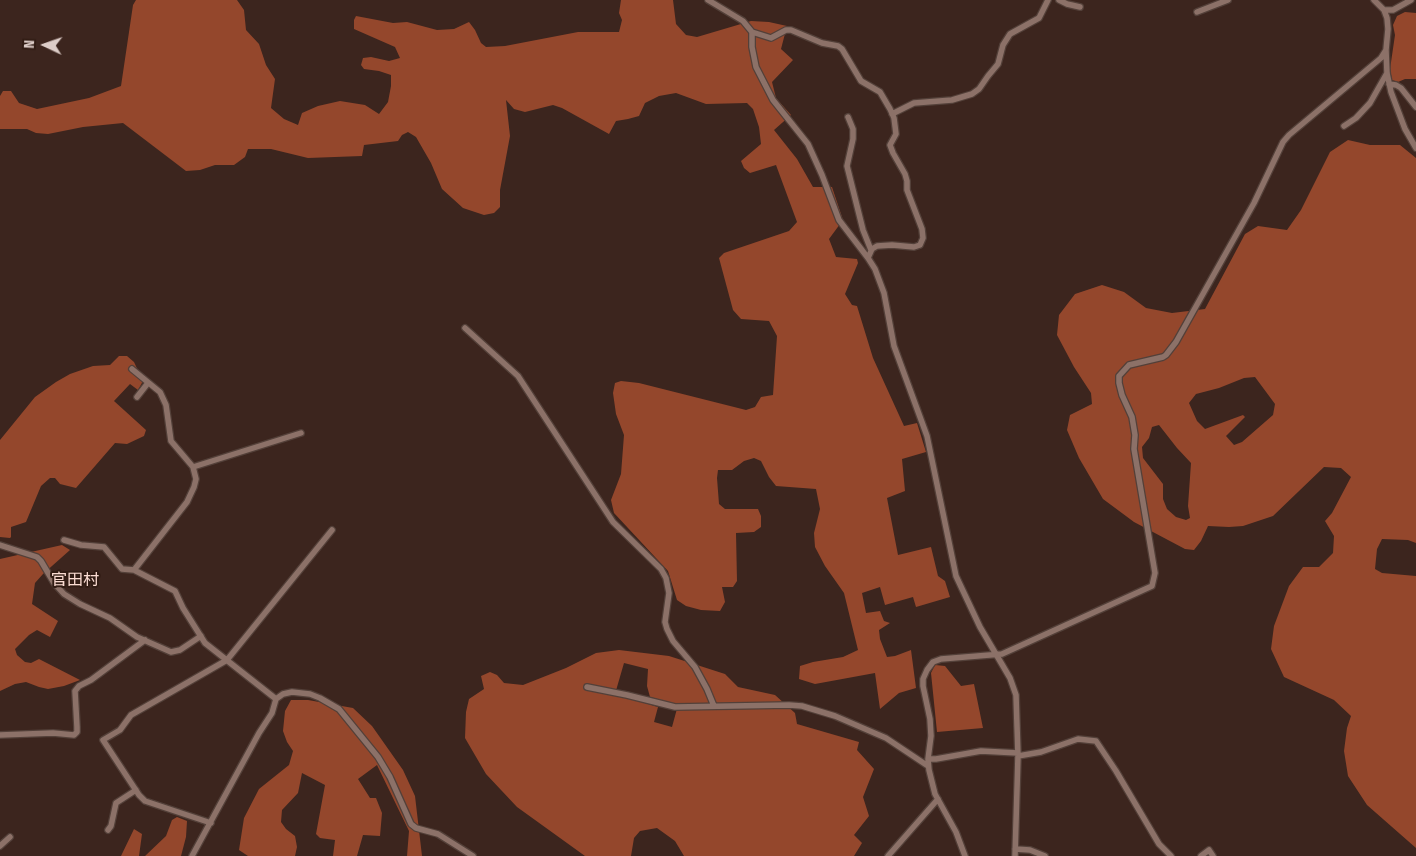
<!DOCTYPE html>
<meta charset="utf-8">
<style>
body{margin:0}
#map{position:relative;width:1416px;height:856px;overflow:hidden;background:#3c251e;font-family:"Fira Sans Condensed",sans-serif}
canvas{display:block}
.north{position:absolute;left:20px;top:20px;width:50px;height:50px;-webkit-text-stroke:4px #311c14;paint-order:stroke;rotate:273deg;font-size:14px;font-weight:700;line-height:20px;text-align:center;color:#ddcdc8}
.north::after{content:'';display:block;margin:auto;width:18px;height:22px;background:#ddcdc8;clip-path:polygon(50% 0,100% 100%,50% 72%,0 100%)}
</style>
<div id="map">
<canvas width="1416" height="856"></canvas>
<div class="north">N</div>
</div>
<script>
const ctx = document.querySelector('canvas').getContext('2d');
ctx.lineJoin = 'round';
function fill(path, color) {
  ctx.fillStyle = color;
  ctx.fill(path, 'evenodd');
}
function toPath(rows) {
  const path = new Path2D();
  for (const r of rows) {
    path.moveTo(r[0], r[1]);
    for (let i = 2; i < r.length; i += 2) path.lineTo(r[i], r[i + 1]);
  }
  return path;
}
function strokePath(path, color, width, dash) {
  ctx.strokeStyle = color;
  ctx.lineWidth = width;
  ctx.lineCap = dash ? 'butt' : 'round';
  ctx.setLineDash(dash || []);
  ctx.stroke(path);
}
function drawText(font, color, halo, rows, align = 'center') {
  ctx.font = font + ' "Fira Sans Condensed","Noto Sans SC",sans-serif';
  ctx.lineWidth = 4;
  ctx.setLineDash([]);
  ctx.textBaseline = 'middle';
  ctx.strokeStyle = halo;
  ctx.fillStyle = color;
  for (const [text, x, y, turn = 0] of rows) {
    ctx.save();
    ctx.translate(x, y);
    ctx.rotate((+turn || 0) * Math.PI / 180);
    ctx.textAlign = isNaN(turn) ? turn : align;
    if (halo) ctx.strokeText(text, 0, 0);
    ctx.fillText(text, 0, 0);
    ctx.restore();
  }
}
const forest = toPath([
 [136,0,237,0,244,10,246,30,259,44,266,65,275,79,271,108,284,119,298,125,302,113,318,106,340,101,365,105,379,114,388,102,391,86,391,75,379,71,364,69,361,65,363,58,371,57,389,61,400,58,395,47,354,29,354,20,356,16,393,23,407,22,437,30,454,29,469,22,475,30,481,43,486,47,505,46,578,32,619,32,622,20,619,13,621,0,673,0,676,24,686,35,697,37,751,21,769,22,787,26,781,49,793,60,772,82,776,98,791,115,774,130,797,159,813,187,832,187,843,220,829,239,836,257,857,259,858,263,845,294,852,305,857,306,873,358,904,426,917,423,926,452,902,459,905,491,887,498,898,555,931,547,938,576,945,581,950,597,916,607,913,597,885,605,880,587,862,593,866,613,880,611,884,621,890,623,879,630,880,639,887,657,895,656,911,650,916,688,899,693,880,709,875,673,815,684,799,679,800,666,813,662,843,657,858,650,844,593,825,566,815,547,814,533,820,509,816,489,776,486,769,477,761,461,754,458,744,461,732,470,718,470,717,478,719,504,725,509,758,509,761,516,761,527,754,532,736,533,737,581,733,587,722,587,725,602,720,611,701,610,686,606,677,600,668,571,614,513,611,500,621,474,624,435,616,414,613,393,615,383,621,381,639,383,746,410,755,407,761,397,773,395,777,336,769,321,741,319,733,310,719,258,724,253,789,231,797,222,776,165,750,173,744,168,741,161,761,144,759,127,753,109,747,103,706,104,676,93,659,96,645,103,639,116,628,119,616,121,609,134,562,108,553,105,525,112,514,109,506,100,510,136,500,190,500,207,494,213,484,215,463,208,442,189,431,163,416,137,408,132,402,135,398,141,364,145,362,156,308,158,271,149,248,149,245,157,234,165,215,165,200,170,186,171,123,123,83,127,48,134,36,133,27,129,0,129,0,96,3,91,11,91,19,103,37,109,89,98,121,86,133,5],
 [1405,12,1416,13,1416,79,1405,79,1398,82,1392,80,1390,69,1395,35,1393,25,1397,16],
 [1348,140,1370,145,1400,145,1416,158,1416,543,1408,540,1382,539,1377,549,1375,569,1382,573,1416,576,1416,848,1367,805,1348,776,1344,751,1347,728,1351,716,1334,700,1284,677,1271,649,1274,626,1289,586,1303,567,1319,567,1333,553,1334,536,1325,521,1332,513,1351,477,1341,468,1324,467,1273,516,1243,526,1229,527,1208,526,1201,541,1194,550,1185,549,1134,522,1103,499,1079,458,1067,430,1070,415,1092,404,1091,393,1074,367,1057,335,1059,315,1075,294,1102,285,1124,292,1146,308,1172,313,1205,309,1245,234,1258,226,1287,230,1301,210,1330,152],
 [1255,377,1275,404,1273,415,1242,442,1234,445,1226,436,1245,417,1243,415,1205,429,1197,421,1189,403,1196,394,1219,388,1244,378],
 [1159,425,1177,448,1191,463,1188,506,1190,518,1186,520,1176,517,1167,509,1163,499,1163,484,1143,458,1142,447,1149,438,1152,427],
 [119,356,127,356,134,362,143,381,138,390,130,384,114,401,146,430,144,436,127,444,115,443,76,488,60,484,55,478,50,478,41,486,26,522,11,527,11,537,10,538,0,537,0,440,35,397,56,382,70,374,93,366,110,365],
 [62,545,70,550,43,574,35,583,32,604,58,621,50,637,37,630,29,635,15,649,17,655,25,662,31,663,39,659,80,680,64,686,48,689,39,687,26,682,15,684,0,691,0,559],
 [619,650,669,656,725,674,738,687,775,695,795,713,797,724,859,742,857,750,874,769,863,797,869,816,854,835,862,843,854,856,684,856,675,841,657,828,640,831,634,838,631,856,585,856,517,807,486,774,465,738,466,712,469,699,484,689,481,676,490,672,497,675,504,683,523,685,566,668,596,653],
 [624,663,648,669,647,686,650,697,678,705,672,727,654,722,658,707,615,694],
 [935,665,945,666,961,686,974,684,983,728,937,732,931,673],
 [291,700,308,700,353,708,372,726,403,770,415,796,422,856,407,856,409,831,377,765,358,779,370,798,376,798,382,813,380,836,363,835,357,856,333,856,335,840,320,838,316,834,325,785,302,773,298,793,282,810,281,822,286,829,295,836,297,847,295,856,248,856,239,850,244,818,259,789,289,765,293,751,287,742,283,731,285,711],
 [177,817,187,821,186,837,181,856,145,856,166,836,172,820],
 [134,829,142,834,139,856,121,856]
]);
const minor = toPath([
 [708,0,743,21,752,32,752,47,756,67,773,100,808,144,822,175,839,220,868,258,875,269,884,293,894,346,927,436,956,576,980,627,1010,678,1016,695,1018,756,1015,856],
 [1059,0,1067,4,1080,7],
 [1384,10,1393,10,1411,0],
 [1197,12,1228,0],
 [752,32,771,38,786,30,791,30,822,43,838,46,842,49,861,81,880,92,890,109,894,118,896,134,890,145,893,153,905,174,907,181,907,190,922,229,923,238,920,245,914,247,892,245,877,246,872,249,868,258],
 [1386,50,1387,73,1391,92,1405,129,1416,148],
 [1389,84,1396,85,1401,88,1416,107],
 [892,114,914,103,952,100,972,94,979,89,988,76,998,64,1003,45,1010,34,1039,18,1048,0],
 [848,117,853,129,853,139,847,166,863,230,871,250],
 [1344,126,1356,118,1370,103,1387,73],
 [465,328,518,376,613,522,661,569,666,578,669,593,665,622,667,629,673,641,695,667,707,689,714,706],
 [132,369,160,392,166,405,171,441,193,467,196,479,194,487,187,502,134,570],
 [137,397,148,383],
 [193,467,301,433],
 [64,540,81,545,104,547,122,569,134,570,175,591,183,608,205,643,276,699,272,713,259,733,192,856],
 [0,545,37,557,41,561,54,583,64,594,80,604,110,618,137,637,171,652,180,650,201,636],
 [587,687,627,695,675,707,789,705,802,706,835,716,886,738,928,766],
 [276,699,283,694,292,692,310,694,320,698,339,709,378,757,390,777,411,824,416,828,438,834,473,856],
 [0,735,53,733,74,735,77,732,77,727,75,691,79,686,91,680,145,640],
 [1018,756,1041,752,1078,739,1096,741,1116,771,1159,844,1171,856],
 [928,759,936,759,981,751,1018,753],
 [211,823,145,801,139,795,103,740,120,730,131,715,227,660,332,530],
 [108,830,111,826,116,803,136,790],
 [0,846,10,837],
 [1015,849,1030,850,1045,856],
 [888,856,938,799],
 [965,856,956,832,935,794,929,770,928,759,931,736,930,719,923,686,923,679,927,670,933,662,941,659,1002,654,1152,586,1155,573,1134,449,1135,435,1132,417,1122,395,1119,383,1119,376,1129,365,1163,357,1166,355,1176,342,1254,203,1283,142,1289,135,1381,58,1386,50,1388,29,1387,18,1384,10,1374,0],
 [1201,856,1209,850,1213,856]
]);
const quarterNames = [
 ["官田村",75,581]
];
fill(forest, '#94472c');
strokePath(minor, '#534039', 8);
strokePath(minor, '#8c7168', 5.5);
drawText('16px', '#fbdcd2', '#311c14', quarterNames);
</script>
